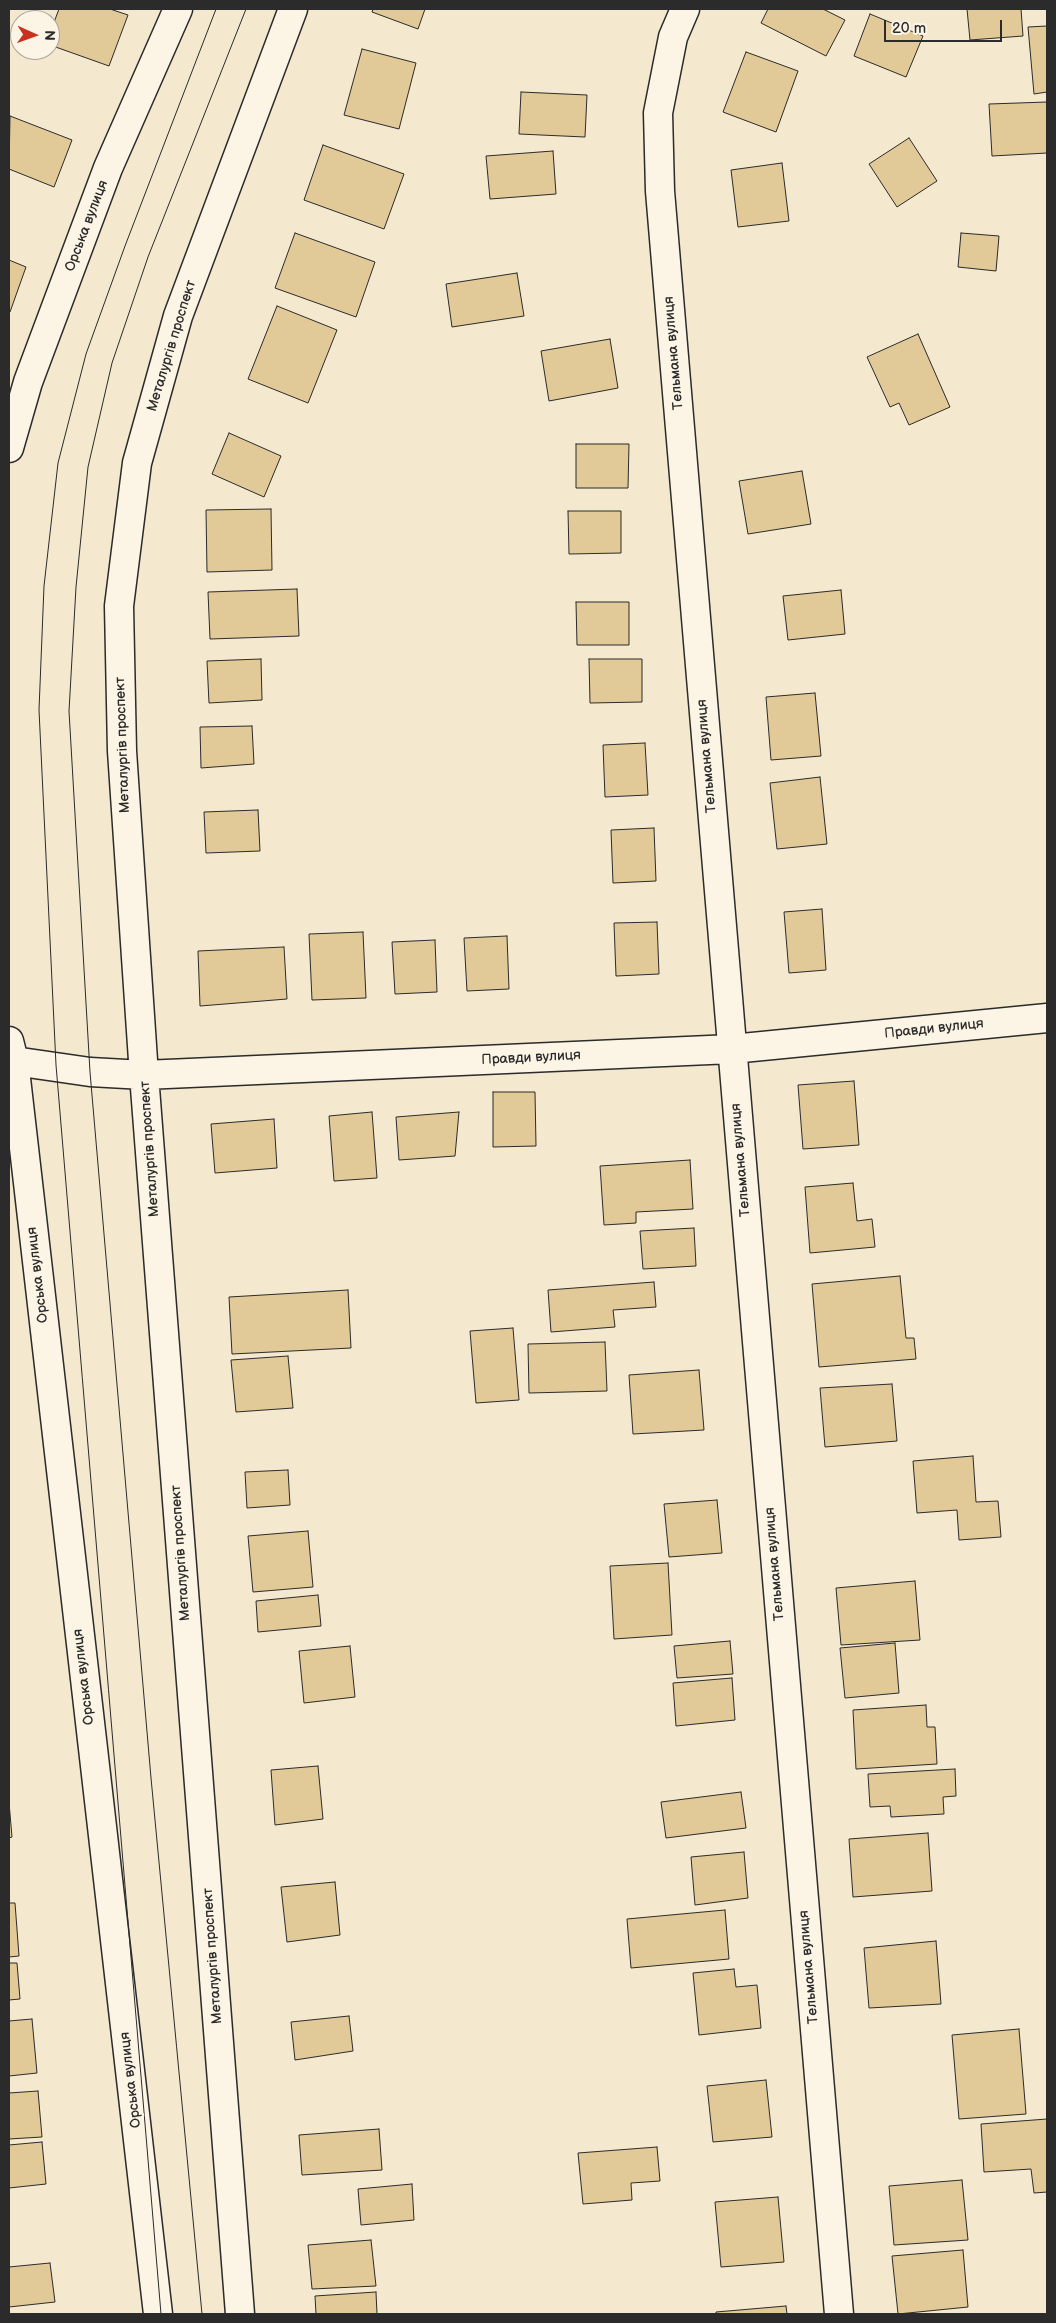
<!DOCTYPE html>
<meta charset="utf-8">
<style>
body{margin:0}
#map{position:relative;width:1056px;height:2323px;overflow:hidden;background:#f4e8ce;font-family:"Balsamiq Sans",sans-serif}
canvas{display:block}
.frame{position:absolute;inset:0;border:10px solid #2b2b2b;pointer-events:none}
.north{position:absolute;left:10px;top:10px;width:50px;height:50px;box-sizing:border-box;background:#fcf5e5;border:1px solid #a8a49b;border-radius:50%;rotate:92deg;font-size:14px;font-weight:700;line-height:20px;text-align:center;color:#2b2b2b}
.north::after{content:'';display:block;margin:auto;width:18px;height:22px;background:#c8321e;clip-path:polygon(50% 0,100% 100%,50% 72%,0 100%)}
.scale{position:absolute;left:884px;top:20px;width:118px;height:22px;box-sizing:border-box;border:2px solid #2b2b2b;border-top:0;padding-left:6px;font-size:15px;line-height:18px;white-space:nowrap;color:#2b2b2b;-webkit-text-stroke:4px #fcf5e5;paint-order:stroke}
</style>
<div id="map">
<canvas width="1056" height="2323"></canvas>
<div class="frame"></div>
<div class="north">N</div>
<div class="scale">20 m</div>
</div>
<script>
const ctx = document.querySelector('canvas').getContext('2d');
ctx.lineJoin = 'round';
function fill(path, color) {
  ctx.fillStyle = color;
  ctx.fill(path, 'evenodd');
}
function toPath(rows) {
  const path = new Path2D();
  for (const r of rows) {
    path.moveTo(r[0], r[1]);
    for (let i = 2; i < r.length; i += 2) path.lineTo(r[i], r[i + 1]);
  }
  return path;
}
function strokePath(path, color, width, dash) {
  ctx.strokeStyle = color;
  ctx.lineWidth = width;
  ctx.lineCap = dash ? 'butt' : 'round';
  ctx.setLineDash(dash || []);
  ctx.stroke(path);
}
function drawText(font, color, halo, rows, align = 'center') {
  ctx.font = font + ' "Balsamiq Sans",sans-serif';
  ctx.lineWidth = 5;
  ctx.setLineDash([]);
  ctx.textBaseline = 'middle';
  ctx.strokeStyle = halo;
  ctx.fillStyle = color;
  for (const [text, x, y, turn = 0] of rows) {
    ctx.save();
    ctx.translate(x, y);
    ctx.rotate((+turn || 0) * Math.PI / 180);
    ctx.textAlign = isNaN(turn) ? turn : align;
    if (halo) ctx.strokeText(text, 0, 0);
    ctx.fillText(text, 0, 0);
    ctx.restore();
  }
}
const building = toPath([
 [59,9,110,9,128,15,109,66,50,45,50,33,59,9],
 [373,9,425,9,418,29,372,12,373,9],
 [768,9,823,9,845,20,826,56,761,23,768,9],
 [967,9,1021,9,1023,36,970,40,967,9],
 [870,14,923,36,906,77,854,56,870,14],
 [1047,26,1047,92,1034,94,1028,27,1047,26],
 [362,49,416,63,399,129,344,115,362,49],
 [746,52,798,71,776,132,723,112,746,52],
 [521,92,587,95,585,137,519,134,521,92],
 [1047,102,1047,153,992,156,989,104,1047,102],
 [10,116,72,140,54,187,9,169,10,116],
 [909,138,937,181,897,207,869,164,909,138],
 [323,145,404,174,384,229,304,200,323,145],
 [553,151,556,194,490,199,486,156,553,151],
 [782,163,789,221,738,227,731,170,782,163],
 [295,233,375,262,356,317,275,288,295,233],
 [961,233,999,236,996,271,958,267,961,233],
 [9,260,26,267,10,312,9,312,9,260],
 [517,273,524,316,452,327,446,284,517,273],
 [277,306,337,330,308,403,248,379,277,306],
 [918,334,950,407,909,425,899,403,890,407,867,357,918,334],
 [610,339,618,388,549,401,541,351,610,339],
 [229,433,281,456,264,497,212,474,229,433],
 [576,444,629,444,628,488,576,488,576,444],
 [802,471,811,524,748,534,739,481,802,471],
 [271,509,272,570,207,572,206,510,271,509],
 [568,511,621,511,621,553,569,554,568,511],
 [297,589,299,636,210,639,208,592,297,589],
 [841,590,845,634,788,640,783,596,841,590],
 [576,602,629,602,629,645,577,645,576,602],
 [261,659,262,700,209,703,207,661,261,659],
 [589,659,642,659,642,702,590,703,589,659],
 [815,693,821,756,771,760,766,697,815,693],
 [252,726,254,764,201,768,200,727,252,726],
 [645,743,648,795,605,797,603,745,645,743],
 [820,777,827,844,777,849,770,783,820,777],
 [258,810,260,851,206,853,204,812,258,810],
 [654,828,656,881,613,883,611,830,654,828],
 [822,909,826,970,789,973,784,912,822,909],
 [657,922,659,974,616,976,614,923,657,922],
 [363,932,366,998,312,1000,309,934,363,932],
 [507,936,509,989,467,991,464,938,507,936],
 [435,940,437,992,395,994,392,942,435,940],
 [284,947,287,999,200,1006,198,951,284,947],
 [854,1081,859,1145,803,1149,798,1085,854,1081],
 [493,1092,535,1092,536,1146,493,1147,493,1092],
 [372,1112,377,1178,334,1181,329,1116,372,1112],
 [459,1112,455,1156,399,1160,396,1117,459,1112],
 [274,1119,277,1168,215,1173,211,1124,274,1119],
 [690,1160,693,1209,636,1212,636,1223,604,1225,600,1166,690,1160],
 [853,1183,857,1221,872,1219,875,1247,810,1253,805,1187,853,1183],
 [694,1228,696,1266,643,1269,640,1231,694,1228],
 [900,1276,906,1338,914,1338,916,1359,819,1367,812,1284,900,1276],
 [654,1282,656,1307,613,1310,615,1327,551,1332,548,1290,654,1282],
 [348,1290,351,1348,232,1354,229,1297,348,1290],
 [513,1328,519,1400,476,1403,470,1331,513,1328],
 [605,1342,607,1391,529,1393,528,1344,605,1342],
 [288,1356,293,1408,236,1412,231,1360,288,1356],
 [699,1370,704,1430,633,1434,629,1375,699,1370],
 [892,1384,897,1441,825,1447,820,1388,892,1384],
 [973,1456,976,1502,998,1501,1001,1537,959,1540,957,1510,917,1513,913,1461,973,1456],
 [288,1470,290,1505,247,1508,245,1472,288,1470],
 [717,1500,722,1553,669,1557,664,1504,717,1500],
 [308,1531,313,1587,253,1592,248,1536,308,1531],
 [668,1563,672,1635,614,1639,610,1566,668,1563],
 [915,1581,920,1640,841,1645,836,1588,915,1581],
 [318,1595,321,1626,258,1632,256,1601,318,1595],
 [730,1641,733,1674,677,1678,674,1646,730,1641],
 [895,1643,899,1693,845,1698,840,1648,895,1643],
 [350,1646,355,1697,304,1703,299,1651,350,1646],
 [732,1678,735,1720,676,1726,673,1683,732,1678],
 [926,1705,927,1727,935,1727,937,1764,856,1769,853,1710,926,1705],
 [318,1766,323,1819,275,1825,271,1770,318,1766],
 [955,1769,956,1796,943,1797,944,1814,891,1817,890,1806,870,1807,868,1774,955,1769],
 [741,1792,746,1828,666,1838,661,1802,741,1792],
 [9,1802,12,1837,9,1838,9,1802],
 [928,1833,932,1891,853,1897,849,1839,928,1833],
 [744,1852,748,1898,695,1905,691,1857,744,1852],
 [335,1882,340,1935,287,1942,281,1887,335,1882],
 [9,1903,15,1903,19,1956,9,1957,9,1903],
 [725,1910,729,1959,631,1968,627,1919,725,1910],
 [936,1941,941,2004,869,2008,864,1948,936,1941],
 [9,1963,17,1963,20,1999,9,2000,9,1963],
 [734,1969,736,1987,757,1985,761,2028,699,2035,693,1973,734,1969],
 [349,2016,353,2051,295,2060,291,2022,349,2016],
 [32,2019,37,2073,9,2076,9,2021,32,2019],
 [1019,2029,1026,2114,959,2119,952,2035,1019,2029],
 [766,2080,772,2137,713,2142,707,2086,766,2080],
 [38,2091,42,2137,9,2139,9,2093,38,2091],
 [1047,2119,1047,2192,1034,2193,1031,2169,984,2172,981,2124,1047,2119],
 [379,2129,382,2170,302,2175,299,2135,379,2129],
 [42,2142,46,2184,9,2188,9,2145,42,2142],
 [657,2147,660,2181,631,2183,632,2200,583,2204,578,2153,657,2147],
 [962,2180,968,2240,894,2245,889,2186,962,2180],
 [412,2184,414,2220,361,2225,358,2189,412,2184],
 [778,2197,784,2262,721,2267,715,2202,778,2197],
 [371,2240,376,2286,312,2289,308,2245,371,2240],
 [963,2250,968,2307,898,2314,892,2256,963,2250],
 [50,2263,55,2302,9,2307,9,2267,50,2263],
 [376,2292,377,2314,316,2314,315,2296,376,2292],
 [786,2306,787,2314,716,2314,716,2312,786,2306]
]);
const minor = toPath([
 [685,9,673,37,658,113,660,191,839,2314],
 [9,448,28,382,108,168,178,9],
 [9,1041,14,1061,158,2314],
 [14,1061,90,1072,144,1075,732,1049,1047,1018],
 [240,2314,144,1075,122,751,119,606,137,463,178,316,293,9]
]);
const tram = toPath([
 [161,2314,56,1065,39,710,44,586,58,463,86,354,125,246,216,9],
 [202,2314,151,1778,90,1072,69,711,76,587,88,467,112,363,148,257,246,9]
]);
const streetNames = [
 ["Орська вулиця",87,226,-69],
 ["Металургів проспект",172,346,-73],
 ["Тельмана вулиця",674,353,-95],
 ["Металургів проспект",123,745,-92],
 ["Тельмана вулиця",707,756,-95],
 ["Правди вулиця",934,1029,-6],
 ["Правди вулиця",531,1058,-3],
 ["Металургів проспект",150,1149,-94],
 ["Тельмана вулиця",741,1160,-95],
 ["Орська вулиця",38,1275,-97],
 ["Металургів проспект",181,1553,-94],
 ["Тельмана вулиця",775,1564,-95],
 ["Орська вулиця",84,1677,-97],
 ["Металургів проспект",213,1956,-94],
 ["Тельмана вулиця",809,1967,-95],
 ["Орська вулиця",131,2080,-97]
];
fill(building, '#e1c998');
strokePath(building, '#2b2b2b', 1);
strokePath(minor, '#2b2b2b', 31);
strokePath(minor, '#fcf5e5', 28);
strokePath(tram, '#2b2b2b', 1);
drawText('14px', '#2b2b2b', '#fcf5e5', streetNames);
</script>
